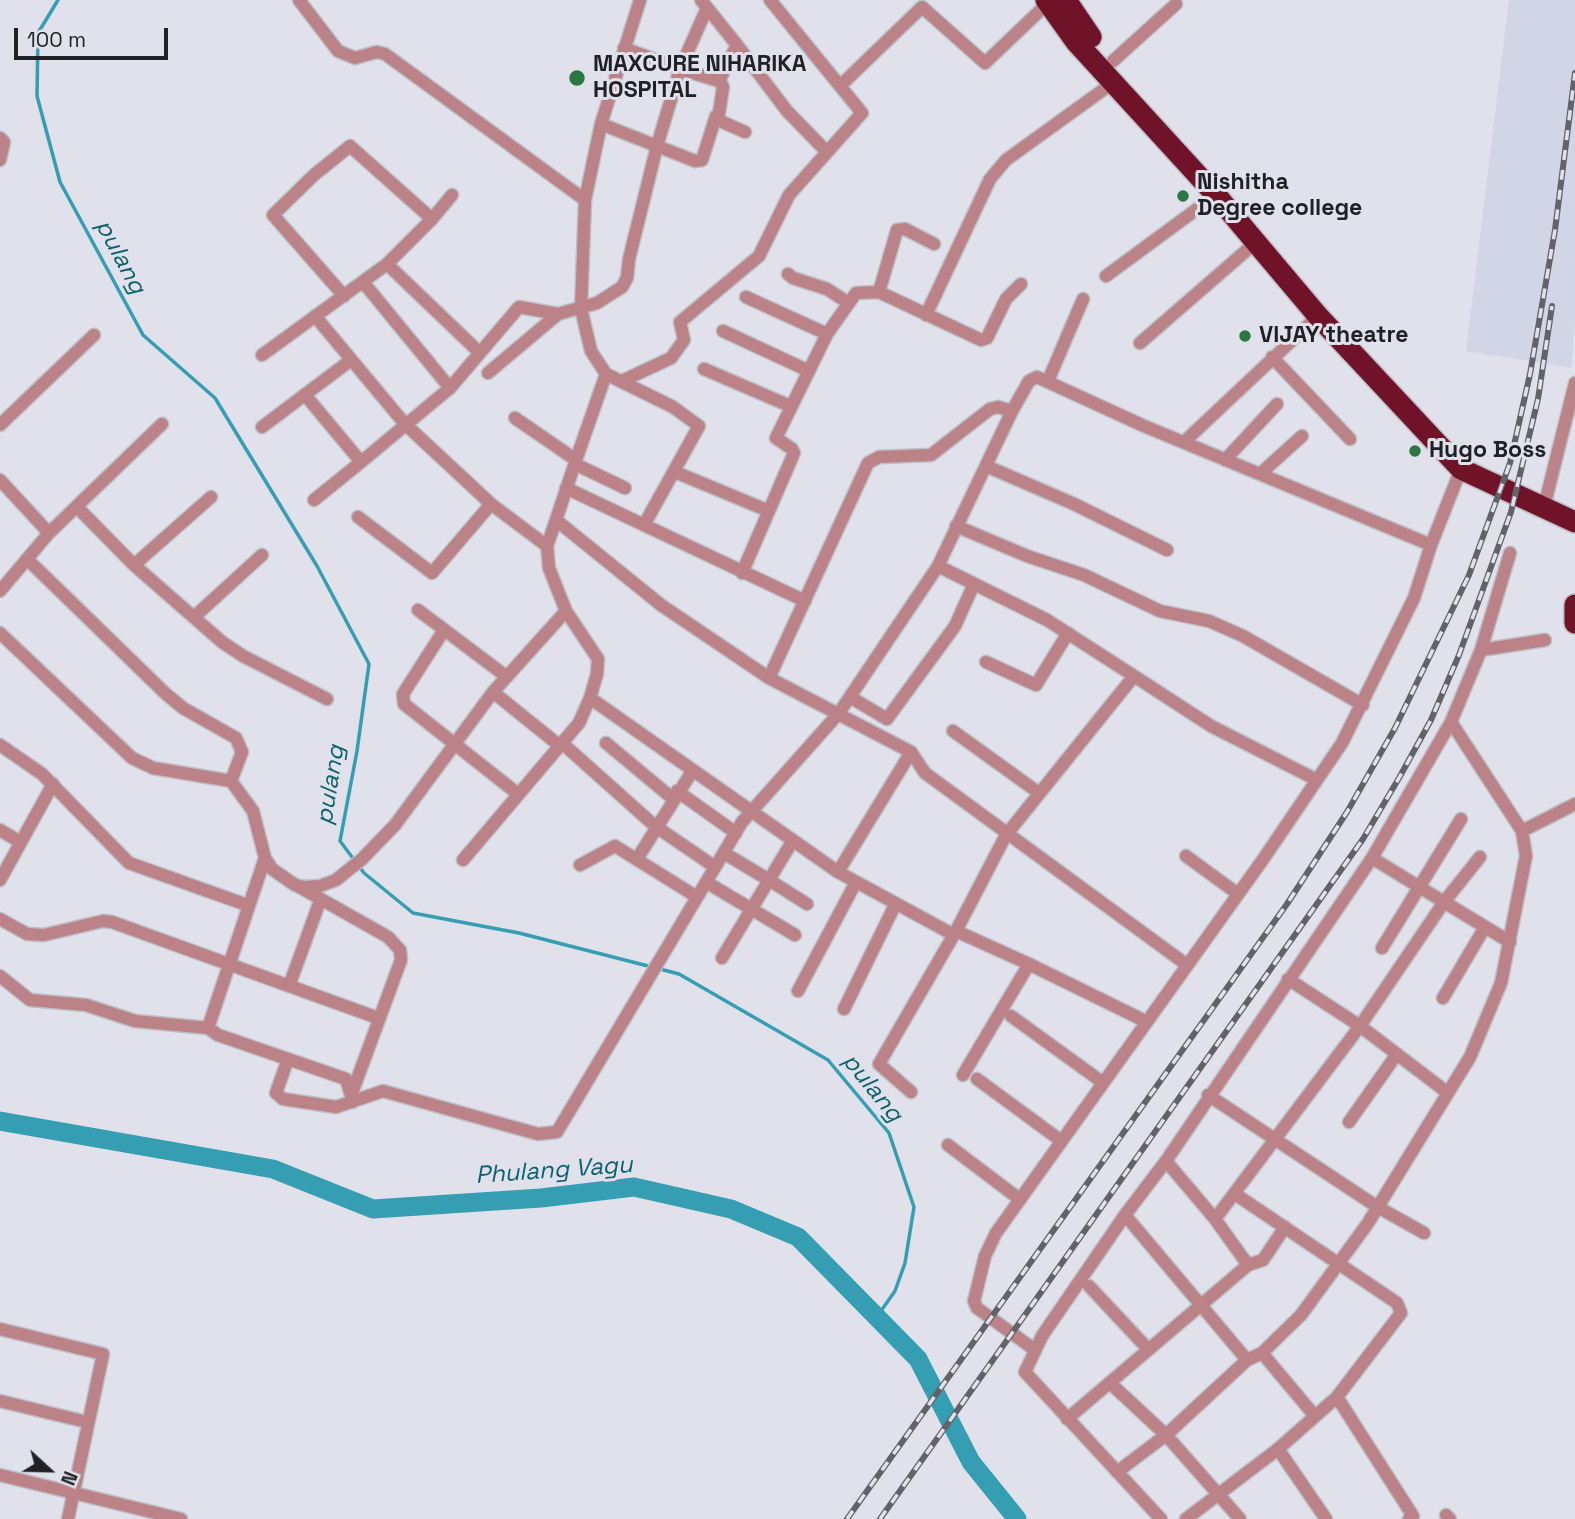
<!DOCTYPE html>
<style>
body{margin:0}
#map{position:relative;width:1575px;height:1519px;overflow:hidden;background:#e0e1ea;font-family:"Space Grotesk",sans-serif}
canvas{display:block}
.north{position:absolute;left:14px;top:1435px;width:70px;height:70px;-webkit-text-stroke:5px #e0e1ea;paint-order:stroke;rotate:112deg;font-size:19px;font-weight:700;line-height:28px;text-align:center;color:#202124}
.north::after{content:'';display:block;margin:auto;width:24px;height:32px;background:#202124;clip-path:polygon(50% 0,100% 100%,50% 72%,0 100%)}
.scale{position:absolute;left:14px;top:28px;width:154px;height:32px;box-sizing:border-box;border:4px solid #202124;border-top:0;padding-left:9px;font-size:21px;line-height:24px;white-space:nowrap;color:#202124;-webkit-text-stroke:5px #e0e1ea;paint-order:stroke}
</style>
<div id="map">
<canvas width="1575" height="1519"></canvas>
<div class="north">N</div>
<div class="scale">100 m</div>
</div>
<script>
const ctx = document.querySelector('canvas').getContext('2d');
ctx.lineJoin = 'round';
function fill(path, color) {
  ctx.fillStyle = color;
  ctx.fill(path, 'evenodd');
}
function toPath(rows) {
  const path = new Path2D();
  for (const r of rows) {
    path.moveTo(r[0], r[1]);
    for (let i = 2; i < r.length; i += 2) path.lineTo(r[i], r[i + 1]);
  }
  return path;
}
function strokePath(path, color, width, dash) {
  ctx.strokeStyle = color;
  ctx.lineWidth = width;
  ctx.lineCap = dash ? 'butt' : 'round';
  ctx.setLineDash(dash || []);
  ctx.stroke(path);
}
function drawText(font, color, halo, rows, align = 'center') {
  ctx.font = font + ' "Space Grotesk",sans-serif';
  ctx.lineWidth = 6;
  ctx.setLineDash([]);
  ctx.textBaseline = 'middle';
  ctx.strokeStyle = halo;
  ctx.fillStyle = color;
  for (const [text, x, y, turn = 0] of rows) {
    ctx.save();
    ctx.translate(x, y);
    ctx.rotate((+turn || 0) * Math.PI / 180);
    ctx.textAlign = isNaN(turn) ? turn : align;
    if (halo) ctx.strokeText(text, 0, 0);
    ctx.fillText(text, 0, 0);
    ctx.restore();
  }
}
const built = toPath([
 [1509,0,1575,0,1575,319,1571,368,1466,351]
]);
const stream = toPath([
 [58,0,38,33,37,96,60,182,143,335,215,398,317,566,369,664,357,751,340,841,364,873,413,913,519,933,652,967],
 [660,969,679,974,828,1060,889,1133,914,1207,905,1263,895,1291,876,1318]
]);
const river = toPath([
 [0,1121,273,1169,373,1209,541,1198,634,1187,731,1209,798,1237,918,1359,971,1462,1017,1519]
]);
const street = toPath([
 [299,0,338,51,355,58,377,52,385,54,585,200],
 [701,0,737,45],
 [624,48,680,69,707,8],
 [1113,61,1176,4],
 [720,81,723,87,718,120,745,132],
 [841,85,922,7,985,63,1048,3],
 [601,124,695,161,702,160,716,116],
 [0,138,4,142,0,160],
 [387,264,480,353],
 [788,274,793,278,827,289,847,302],
 [1106,276,1216,195],
 [363,282,450,388],
 [879,292,897,230,905,229,934,244],
 [344,296,273,215,314,175,350,146,432,219],
 [746,297,827,334],
 [926,315,990,179,1006,160,1114,82],
 [315,316,405,424,491,504,547,546],
 [723,331,809,371],
 [1140,343,1255,243],
 [262,355,387,264,432,219,452,195],
 [1272,357,1350,439],
 [704,369,790,406],
 [488,373,558,314],
 [606,374,591,351,581,309,585,200,601,124,640,0],
 [622,381,671,358,684,340,680,322,759,256,789,195,862,113,770,0],
 [1048,381,1083,299],
 [306,396,361,462,450,388,519,307,558,314,597,303,622,287,627,278,629,259,657,146,680,69,719,81,737,45,787,111,827,152],
 [515,418,576,460],
 [0,425,94,335],
 [262,427,351,360],
 [1184,442,1318,316],
 [1225,460,1277,404],
 [575,464,625,488],
 [986,466,1074,504,1167,550],
 [675,472,769,511],
 [1260,474,1302,436],
 [0,480,49,533],
 [314,500,361,462],
 [77,507,134,565,222,642,243,656,327,699],
 [1544,507,1575,383],
 [358,517,432,573,491,504],
 [556,520,576,460,606,374,673,407,699,426,644,525,566,488],
 [644,525,805,601],
 [956,526,1027,556,1084,575,1160,611,1209,621,1243,636,1363,705],
 [27,559,166,694,183,708,236,738,242,752,231,781],
 [134,565,211,497],
 [938,566,1012,411,1029,381,1037,377,1144,426,1431,545],
 [742,573,794,453,792,449,776,438,827,334,856,293,879,292,981,340,987,338,1006,299,1021,284],
 [0,591,49,533,162,424],
 [418,610,507,677],
 [194,617,262,555],
 [444,630,403,694,404,704,518,794],
 [0,633,132,758,153,768,231,781,253,811,265,858,272,869,295,885,304,887,320,886,336,880,362,859,395,825,493,692],
 [1481,650,1545,640],
 [986,662,1036,685,1068,633],
 [769,678,661,605,556,520,547,546,549,568,566,611,598,659,597,674,590,698,838,872],
 [850,697,887,719,955,626,974,584],
 [1451,722,1522,831],
 [953,731,1039,793],
 [562,743,655,826,715,867],
 [606,743,672,798],
 [0,745,42,774,129,863,247,905],
 [560,746,493,692,566,611],
 [911,752,769,678,868,463,879,457,931,455,990,409,998,407,1012,411],
 [677,791,736,833],
 [0,830,20,842],
 [724,853,769,880,792,842],
 [1186,856,1238,894],
 [265,858,208,1028,218,1035,346,1079,353,1102],
 [1372,858,1444,902,1480,857],
 [637,859,693,770],
 [463,860,579,723,590,698],
 [580,865,615,846,697,897],
 [0,880,53,784],
 [706,882,795,935],
 [296,885,388,937,400,950,401,960,352,1093],
 [0,919,27,934,44,935,103,921,112,922,378,1018],
 [956,931,1006,835,1134,676,1211,726,1317,780],
 [954,935,838,872,911,752,925,773,1187,965],
 [1382,948,1461,819],
 [722,958,769,880,807,904],
 [0,976,30,1000,86,1005,135,1021,208,1028],
 [1288,979,1360,1026,1448,1093],
 [289,986,320,901],
 [798,991,856,882],
 [1443,998,1485,927],
 [844,1009,895,905],
 [1011,1016,1102,1082],
 [288,1059,276,1093,283,1099,336,1107,383,1091,538,1134,557,1132,742,822,839,713,938,566,1047,620,1134,676],
 [963,1075,1029,964,1145,1021],
 [977,1079,1060,1140],
 [911,1092,879,1064,956,931,1029,964],
 [1208,1095,1376,1206,1424,1233],
 [1349,1122,1397,1054],
 [948,1145,1018,1198],
 [1166,1161,1215,1219],
 [1125,1215,1042,1336,1025,1372,1161,1519],
 [1248,1265,1263,1260,1285,1227],
 [1089,1286,1148,1349],
 [0,1329,103,1354,68,1519],
 [1035,1350,977,1308,974,1301,985,1256,996,1233,1264,858,1342,743,1414,598,1431,545,1461,469],
 [1262,1353,1314,1415],
 [1247,1360,1125,1215,1166,1161,1372,858,1451,722,1481,650,1510,553],
 [1110,1383,1166,1435,1240,1519],
 [1337,1397,1413,1516,1409,1519],
 [0,1401,87,1422],
 [1067,1419,1248,1265,1215,1219,1360,1026,1444,902,1510,942],
 [1278,1449,1326,1519],
 [1117,1472,1166,1435,1247,1360,1262,1353,1301,1315,1368,1223,1470,1057,1501,983,1526,856,1522,831,1575,804],
 [0,1475,181,1519],
 [1446,1515,1450,1519],
 [1186,1519,1278,1449,1337,1397,1401,1313,1397,1303,1235,1194]
]);
const highway = toPath([
 [1046,0,1076,42,1216,195,1318,316,1461,469,1575,522],
 [1066,0,1091,37],
 [1575,605,1575,623]
]);
const rail = toPath([
 [847,1519,1287,904,1347,812,1395,728,1469,575,1510,463,1530,374,1555,230,1575,73],
 [880,1519,1363,839,1399,778,1431,720,1459,655,1511,512,1538,399,1552,306]
]);
const markers = [
 [577,78,9,"#2e7643"],
 [1183,196,7,"#2e7643"],
 [1245,336,7,"#2e7643"],
 [1415,451,7,"#2e7643"]
];
const poiNames = [
 ["MAXCURE NIHARIKA",593,65],
 ["HOSPITAL",593,91],
 ["Nishitha",1197,183],
 ["Degree college",1197,209],
 ["VIJAY theatre",1259,336],
 ["Hugo Boss",1429,451]
];
const waterNames = [
 ["pulang",120,257,62],
 ["pulang",331,785,-81],
 ["pulang",872,1088,51],
 ["Phulang Vagu",554,1171,-4]
];
fill(built, '#d2d5e5');
strokePath(stream, '#359eb2', 3.5);
strokePath(river, '#359eb2', 19);
strokePath(street, '#bdbec6', 15);
strokePath(highway, '#bdbec6', 24);
strokePath(street, '#bb8287', 12);
strokePath(highway, '#701329', 21);
strokePath(rail, '#626368', 6);
strokePath(rail, '#e0e1ea', 3.5, [10]);
for (const [x, y, r, color] of markers) {
  const dot = new Path2D();
  dot.arc(x, y, r, 0, 2 * Math.PI);
  ctx.fillStyle = color;
  ctx.fill(dot);
  strokePath(dot, '#e0e1ea', 2.5);
}
drawText('bold 23px', '#202124', '#e0e1ea', poiNames, 'left');
drawText('italic 24px', '#0a616f', '#e0e1ea', waterNames);
</script>
